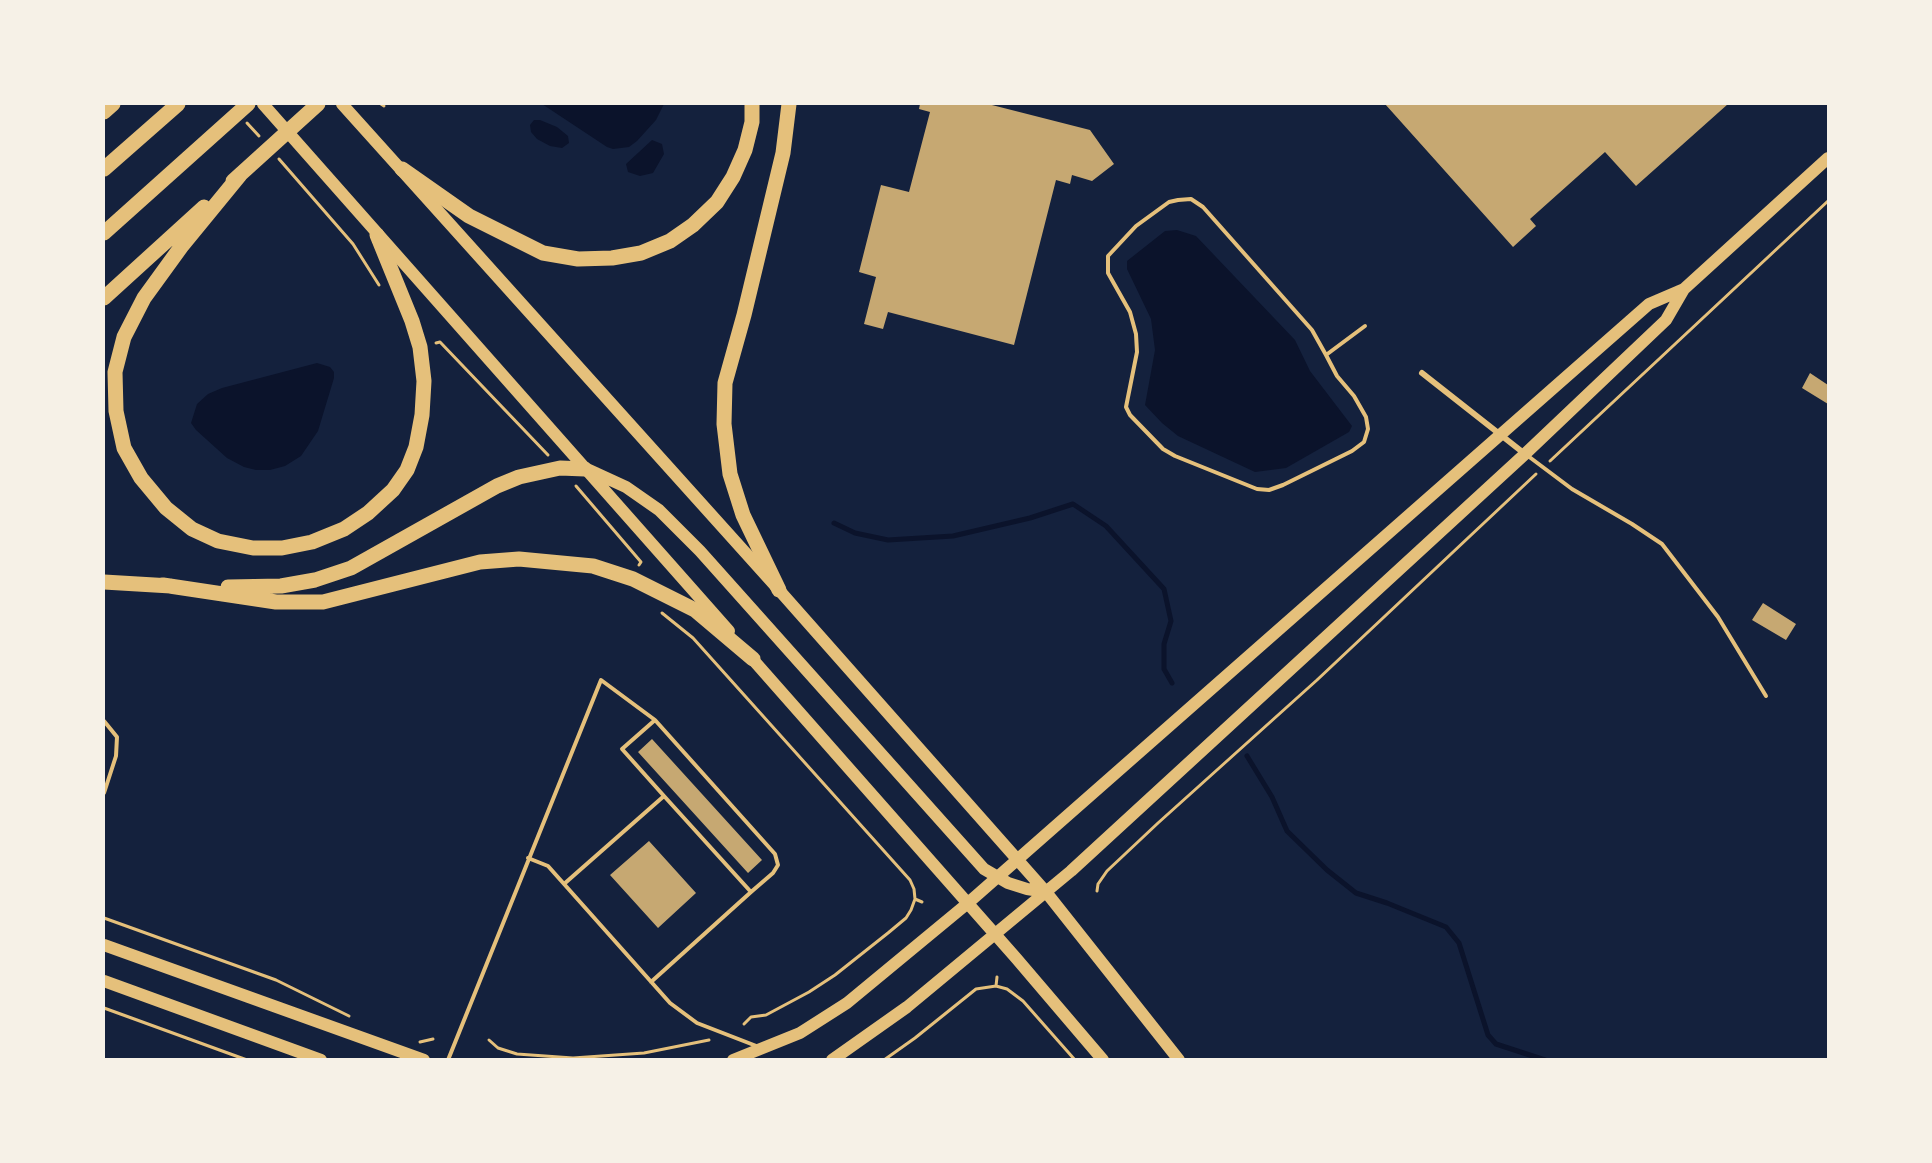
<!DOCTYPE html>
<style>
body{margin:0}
#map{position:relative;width:1932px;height:1163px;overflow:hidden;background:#14213d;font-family:Commissioner,sans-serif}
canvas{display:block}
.frame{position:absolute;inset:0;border:105px solid #f6f1e7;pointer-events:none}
</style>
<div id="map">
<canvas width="1932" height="1163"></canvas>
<div class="frame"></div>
</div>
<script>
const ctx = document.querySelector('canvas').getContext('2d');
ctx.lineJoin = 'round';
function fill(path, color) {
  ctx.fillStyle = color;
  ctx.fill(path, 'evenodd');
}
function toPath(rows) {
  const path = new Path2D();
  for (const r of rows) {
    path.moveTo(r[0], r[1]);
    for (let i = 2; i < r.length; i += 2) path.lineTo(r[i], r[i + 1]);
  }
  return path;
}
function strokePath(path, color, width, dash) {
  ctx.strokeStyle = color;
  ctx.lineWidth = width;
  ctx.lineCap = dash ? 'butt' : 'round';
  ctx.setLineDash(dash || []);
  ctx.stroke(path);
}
const water = toPath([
 [542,104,664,104,656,120,637,141,629,147,613,149,607,147],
 [534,120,540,120,557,127,568,136,569,143,562,148,550,146,537,139,531,132,530,125],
 [652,140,662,144,664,154,653,173,640,176,628,172,626,164],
 [1177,230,1196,236,1295,340,1310,371,1352,426,1349,432,1286,468,1255,472,1178,436,1162,423,1145,405,1155,350,1151,319,1127,269,1127,261,1165,231],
 [317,363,330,367,334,372,334,378,318,431,301,456,285,466,270,470,256,470,244,467,227,458,196,430,191,423,197,404,208,394,222,388]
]);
const stream = toPath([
 [834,523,855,533,888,540,953,536,1030,518,1073,504,1106,526,1164,589,1171,621,1164,644,1164,669,1172,683],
 [1247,756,1272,797,1287,831,1327,870,1356,893,1387,903,1446,927,1459,943,1488,1035,1496,1044,1545,1060]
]);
const building = toPath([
 [920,104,988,104,1090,130,1114,164,1092,181,1072,175,1070,184,1056,180,1014,345,888,312,883,329,864,324,876,277,859,272,881,185,909,192,930,112,919,109],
 [1385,104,1728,104,1636,186,1605,152,1530,219,1536,226,1513,247],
 [1810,373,1828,385,1828,404,1802,388],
 [1763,603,1796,624,1786,640,1752,620],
 [652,739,762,860,748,873,638,752],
 [649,841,696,893,658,928,610,875]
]);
const path = toPath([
 [381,104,384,106],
 [247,123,259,136],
 [279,159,353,244,379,285],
 [436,343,440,342,548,455],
 [1550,461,1828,201],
 [576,486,641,562,639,565],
 [662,613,693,638,910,880,914,889,915,899,911,910,906,918,888,933,835,975,809,992,766,1015,751,1017,744,1024],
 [1097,891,1098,884,1107,871,1158,823,1317,680,1536,474],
 [915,899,922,902],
 [104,918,276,980,349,1016],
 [996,986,997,977],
 [104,1008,247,1060],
 [489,1040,498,1048,517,1054,573,1058,644,1053,709,1040],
 [420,1042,433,1039],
 [884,1060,915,1038,976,989,996,986,1007,989,1023,1001,1075,1060]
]);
const service = toPath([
 [1326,355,1337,376,1354,396,1366,417,1368,429,1364,442,1352,451,1283,485,1269,490,1257,489,1175,456,1163,449,1130,415,1126,407,1137,352,1136,334,1130,312,1108,273,1108,256,1136,226,1169,202,1178,200,1191,199,1203,207,1312,330,1326,355,1365,326],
 [1528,456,1572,489,1632,524,1662,544,1718,617,1766,696],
 [655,720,622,749,664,796],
 [104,721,117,737,116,756,104,793],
 [528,858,548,866,670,1003,697,1023,759,1047],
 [564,884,664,796,751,892,651,982],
 [448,1060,601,680,655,720,775,854,778,865,773,873,751,892]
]);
const minor = toPath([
 [1422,373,1525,454]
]);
const secondary = toPath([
 [263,104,729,631],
 [342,104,779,590,1046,892,1179,1060],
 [589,470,626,487,659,510,700,551,984,869,1008,883,1027,889,1046,892],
 [748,654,1016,958,1103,1060],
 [104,945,424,1060],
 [104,981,321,1060],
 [733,1060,800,1033,847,1003,968,903,1649,304,1684,289],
 [832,1060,907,1007,1071,871,1525,454,1666,320,1684,289,1828,158]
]);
const motorway = toPath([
 [104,112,113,104],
 [104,169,178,104],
 [402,169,469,216,543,253,578,259,612,258,641,253,670,241,693,225,717,202,733,177,745,150,752,122,752,104],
 [240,175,181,247,144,298,124,337,115,372,116,411,124,448,141,478,166,508,192,529,218,541,253,548,282,548,312,542,344,529,368,513,393,490,407,470,416,447,422,415,424,381,420,347,412,321,377,235],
 [233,181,318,104],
 [104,233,248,104],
 [104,298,204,207],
 [104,582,171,586],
 [163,585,276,602,323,602,480,562,519,559,593,566,633,579,695,610,753,659],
 [228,587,281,586,315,580,351,568,497,486,519,477,560,468,585,469],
 [779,590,743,515,730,474,724,424,725,383,744,315,783,153,789,104]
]);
fill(water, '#0b132b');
strokePath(stream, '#0b132b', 5);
fill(building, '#c6a872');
strokePath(path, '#e5c07b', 3);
strokePath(service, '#e5c07b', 4);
strokePath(minor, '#e5c07b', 6);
strokePath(secondary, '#e5c07b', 12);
strokePath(motorway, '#e5c07b', 15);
</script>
